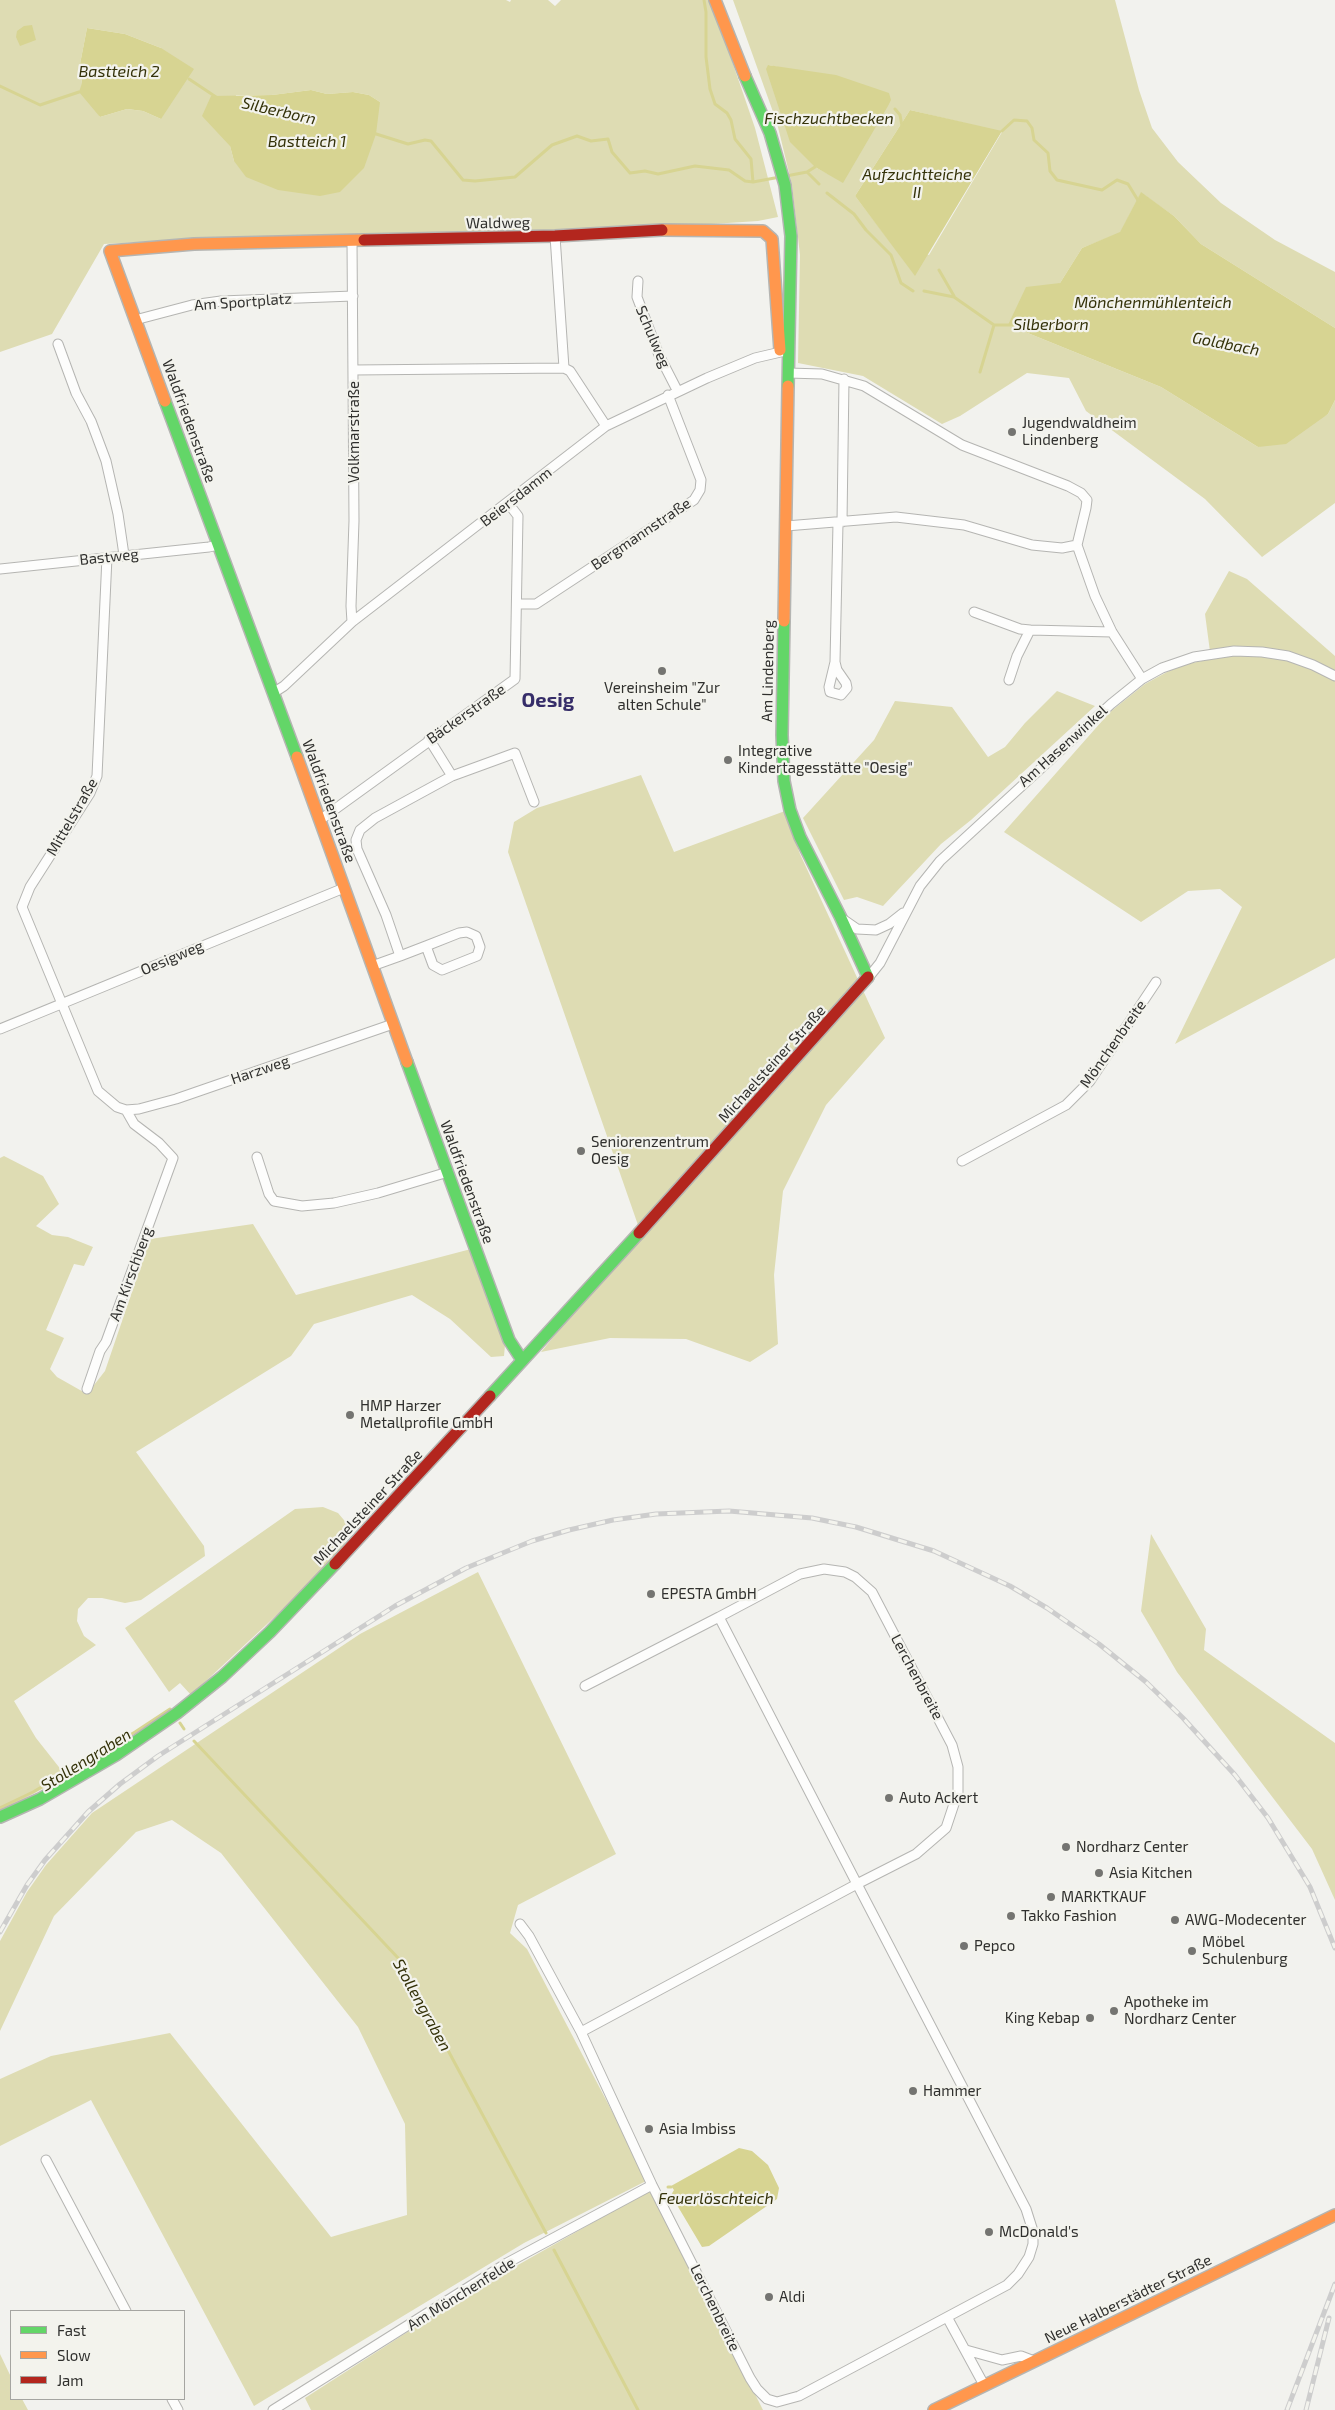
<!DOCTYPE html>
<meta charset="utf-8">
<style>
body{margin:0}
#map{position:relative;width:1335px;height:2410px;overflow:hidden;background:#f2f2ee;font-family:"Exo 2",sans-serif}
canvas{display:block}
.legend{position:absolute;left:10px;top:2310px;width:175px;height:90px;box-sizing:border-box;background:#f3f3ed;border:1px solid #a5a5a1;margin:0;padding:6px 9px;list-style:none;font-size:15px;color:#30302e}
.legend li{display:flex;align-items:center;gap:10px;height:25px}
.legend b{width:25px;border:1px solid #a5a5a1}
</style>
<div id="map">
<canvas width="1335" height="2410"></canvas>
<ul class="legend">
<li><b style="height:6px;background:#63d668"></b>Fast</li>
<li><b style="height:6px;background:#ff974d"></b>Slow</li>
<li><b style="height:6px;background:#b3261e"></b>Jam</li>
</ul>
</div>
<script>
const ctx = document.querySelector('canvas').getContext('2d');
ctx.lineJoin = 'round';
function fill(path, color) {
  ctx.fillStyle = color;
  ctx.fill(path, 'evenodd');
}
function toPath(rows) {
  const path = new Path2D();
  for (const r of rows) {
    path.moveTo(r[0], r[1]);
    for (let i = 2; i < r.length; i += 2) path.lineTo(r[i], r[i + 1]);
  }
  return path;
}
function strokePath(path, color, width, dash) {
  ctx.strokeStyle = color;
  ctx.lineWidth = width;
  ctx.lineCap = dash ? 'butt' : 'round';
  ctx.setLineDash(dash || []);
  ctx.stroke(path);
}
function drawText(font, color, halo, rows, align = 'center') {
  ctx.font = font + ' "Exo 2",sans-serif';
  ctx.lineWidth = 4.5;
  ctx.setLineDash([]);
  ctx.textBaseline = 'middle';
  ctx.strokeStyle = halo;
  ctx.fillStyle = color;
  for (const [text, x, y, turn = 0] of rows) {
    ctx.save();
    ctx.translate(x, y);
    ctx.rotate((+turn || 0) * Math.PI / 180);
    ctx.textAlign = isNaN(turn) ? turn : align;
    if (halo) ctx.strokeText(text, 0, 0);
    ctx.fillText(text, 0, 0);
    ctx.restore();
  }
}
const green = toPath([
 [0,0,506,0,510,2,511,0,548,0,555,6,561,0,711,0,755,128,778,217,758,221,528,236,194,239,104,244,52,334,0,352],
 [87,28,125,34,161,48,161,119,143,111,127,109,100,117,82,83,80,64],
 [311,90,327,94,353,92,369,95,380,102,234,161,230,146,236,95,272,95],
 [733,0,1115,0,1139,90,1152,128,1178,162,1221,203,1275,240,1335,272,1335,328,1201,244,1174,216,1141,193,1120,233,1082,248,1060,283,1008,325,1161,387,1258,447,1328,414,1335,400,1335,503,1262,557,1205,499,1086,411,1069,378,1027,373,960,416,942,424,863,376,798,363,800,255,792,185,777,123],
 [769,65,786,69,828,174,815,167],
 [910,110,1002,132,929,255,888,239,855,196],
 [1229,571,1247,579,1335,656,1335,958,1175,1044,1242,907,1220,889,1188,891,1141,922,1004,832,1110,712,1145,684,1167,672,1187,664,1211,659,1205,614],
 [1057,691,1095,706,971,820,941,844,883,906,857,897,844,900,803,818,874,740,895,701,952,707,988,757,1005,747,1025,723],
 [641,775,674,852,785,811,800,854,885,1038,826,1105,783,1191,774,1275,778,1344,750,1362,686,1339,610,1338,541,1352,635,1238,638,1225,508,852,514,822,537,808],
 [4,1156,43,1176,59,1204,36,1226,52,1235,68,1237,93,1247,84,1266,74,1264,46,1330,64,1338,50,1369,57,1377,87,1394,105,1371,150,1239,253,1224,296,1295,471,1249,505,1345,504,1356,491,1357,450,1319,412,1295,314,1324,291,1356,136,1452,204,1546,205,1556,141,1600,125,1603,102,1598,88,1598,78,1609,77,1621,84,1636,96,1645,14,1701,36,1738,66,1776,0,1812,0,1158],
 [323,1507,338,1513,349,1526,344,1545,310,1584,191,1695,180,1683,169,1692,125,1628,295,1509],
 [1151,1534,1206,1629,1204,1650,1335,1743,1335,1900,1312,1849,1177,1672,1141,1611],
 [478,1572,616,1854,518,1905,510,1933,527,1949,648,2180,524,2243,254,2406,91,2100,0,2146,0,2079,51,2056,170,2033,331,2237,407,2215,405,2124,358,2027,221,1853,172,1820,136,1832,54,1916,0,2031,0,1941,27,1892,46,1865,92,1813,360,1634],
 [652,2189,763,2410,311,2410,305,2398,465,2295],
 [0,2354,11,2377,11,2399,22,2399,28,2410,0,2410]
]);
const water = toPath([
 [32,25,36,40,20,46,16,37,17,31,24,26],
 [87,28,125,34,161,48,194,69,161,119,143,111,127,109,100,117,79,92,82,83,80,64],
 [768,65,836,75,889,93,891,100,888,106,843,183,815,167,790,142,766,69],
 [311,90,327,94,353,92,369,95,380,102,376,134,364,168,340,192,320,196,278,190,246,177,234,161,230,146,202,116,211,96,272,95],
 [910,110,1002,131,915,276,855,196],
 [1141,192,1174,216,1201,244,1335,328,1335,400,1328,414,1286,444,1258,447,1161,387,1008,325,1026,287,1060,283,1082,248,1120,232],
 [739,2148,752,2151,768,2165,779,2188,777,2199,709,2246,702,2247,671,2195,674,2190,671,2186]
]);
const stream = toPath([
 [704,0,706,12,706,57,710,89,715,104,727,113,731,120,735,139,751,159,753,182],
 [189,79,216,97],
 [0,86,40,105,79,92],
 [895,109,900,115,902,126],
 [1002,131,1014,120,1027,121,1032,128,1034,140,1048,153,1050,171,1057,180,1102,190,1117,180,1128,184,1139,202],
 [373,133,408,144,425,140,431,141,463,180,475,181,515,177,552,145,577,136,591,141,608,139,612,152,630,173,645,171,658,174,695,166,729,170,745,181,753,182,780,177],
 [807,172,819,184],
 [786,176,807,172,815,167],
 [827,193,854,214,866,230,891,255,901,283,913,291],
 [939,270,954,296],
 [924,291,954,297,994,325,1011,325],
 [980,372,994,325],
 [180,1723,184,1729],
 [194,1741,399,1959,546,2233],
 [0,1808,33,1792,135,1732,170,1709],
 [668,2187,671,2187],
 [554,2250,638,2410]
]);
const street = toPath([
 [555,236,564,368],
 [352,241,354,521,351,606,352,622],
 [638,281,637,297,659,355,677,390],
 [135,320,192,305,221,301,353,296],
 [58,344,76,393,91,421,106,461,118,514,124,555],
 [354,370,564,368,570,371,606,426],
 [788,373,822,374,864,386,962,445,1068,486,1081,493,1087,500,1086,508,1077,545,1095,596,1112,632,1142,679],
 [842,522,844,379],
 [786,526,896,517,964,525,1032,545,1062,548,1077,545],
 [107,557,97,776,90,793,30,887,22,907,98,1091,117,1107,126,1110,139,1109,176,1099,393,1024],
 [0,569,209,547,218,545],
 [517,604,536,604,694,500,700,490,701,480,668,395],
 [974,612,1020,629,1030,630],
 [835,662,837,670,846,683,847,688,841,695,830,692,829,687,835,662,838,523],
 [1009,680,1017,656,1030,630,1112,632],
 [273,693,284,686,352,622,606,426,707,378,755,358,785,351],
 [429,739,452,776,515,753,534,802],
 [320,820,515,679,518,516,508,503],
 [844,920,857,929,876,930,889,924,903,913],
 [400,956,426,946,459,933,467,932,476,936,480,947,477,956,442,970,433,965,426,946],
 [372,966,400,956,386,915,357,849,356,840,360,830,375,818,452,776],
 [868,978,880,963,920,886,940,861,1111,704,1142,679,1162,668,1194,657,1234,651,1262,652,1288,656,1313,665,1335,676],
 [0,1029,344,888],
 [257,1157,269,1194,274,1201,302,1206,334,1203,378,1193,448,1172],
 [962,1161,1066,1105,1090,1081,1156,982],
 [87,1389,100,1351,106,1342,173,1158,159,1143,134,1124,126,1110],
 [824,1569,845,1572,855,1577,872,1592,952,1745,958,1767,958,1792,946,1828,916,1854,857,1884,719,1617,800,1574,824,1569],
 [585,1686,719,1617],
 [857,1884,1026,2209,1033,2231,1033,2244,1029,2257,1018,2274,1007,2285,799,2396,777,2402,767,2399,757,2389,750,2378,652,2185,581,2032,857,1884],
 [520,1924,529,1936,581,2032],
 [46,2160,126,2311],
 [947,2317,984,2385],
 [966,2350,1002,2360,1021,2356,1034,2361],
 [172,2399,178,2410],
 [273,2410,507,2263,652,2185]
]);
const fast = toPath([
 [745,76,770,133,785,185,791,236,788,386],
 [165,401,297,757],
 [784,621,782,735,784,781,790,810,800,837,840,916,868,977],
 [407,1062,509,1340,522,1360],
 [490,1396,639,1233],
 [0,1817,40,1799,116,1755,177,1713,222,1677,270,1632,335,1564]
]);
const slow = toPath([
 [715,0,745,76],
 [662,230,763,231,772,239,780,350],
 [165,401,110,251,194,244,364,240],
 [784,621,788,386],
 [297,757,407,1062],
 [934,2410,1335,2215]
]);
const jam = toPath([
 [364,240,555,236,662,230],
 [639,1233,868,977],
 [335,1564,490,1396]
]);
const rail = toPath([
 [0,1932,27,1885,45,1860,88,1812,120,1784,158,1756,395,1606,466,1568,532,1541,569,1530,613,1520,656,1514,729,1511,812,1518,856,1527,934,1551,1010,1586,1047,1608,1099,1644,1146,1682,1183,1718,1235,1775,1268,1818,1310,1887,1335,1948],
 [1287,2410,1335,2284],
 [1306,2410,1329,2318]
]);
const markers = [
 [1012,432,5,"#747471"],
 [662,671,5,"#747471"],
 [728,760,5,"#747471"],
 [581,1151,5,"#747471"],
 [350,1415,5,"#747471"],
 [651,1594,5,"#747471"],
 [889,1798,5,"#747471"],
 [1066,1847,5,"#747471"],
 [1099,1873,5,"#747471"],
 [1051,1897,5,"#747471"],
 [1011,1916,5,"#747471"],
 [1175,1920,5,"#747471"],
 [964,1946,5,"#747471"],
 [1192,1951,5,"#747471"],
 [1114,2011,5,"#747471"],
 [1090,2018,5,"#747471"],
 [913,2091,5,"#747471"],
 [649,2129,5,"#747471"],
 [989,2232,5,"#747471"],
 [769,2297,5,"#747471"]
];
const streetNames = [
 ["Waldweg",498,223,-1],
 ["Am Sportplatz",243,302,-4],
 ["Schulweg",653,337,67],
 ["Waldfriedenstraße",189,421,70],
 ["Volkmarstraße",354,432,-90],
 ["Beiersdamm",516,497,-38],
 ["Bergmannstraße",641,534,-34],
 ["Bastweg",109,557,-6],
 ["Am Lindenberg",768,671,-89],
 ["Bäckerstraße",466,714,-35],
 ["Am Hasenwinkel",1063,746,-42],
 ["Waldfriedenstraße",329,801,70],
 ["Mittelstraße",72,817,-60],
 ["Oesigweg",172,958,-23],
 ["Mönchenbreite",1113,1044,-55],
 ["Michaelsteiner Straße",772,1064,-48],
 ["Harzweg",260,1070,-19],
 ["Waldfriedenstraße",467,1182,70],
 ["Am Kirschberg",131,1274,-70],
 ["Michaelsteiner Straße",368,1507,-47],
 ["Lerchenbreite",917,1677,62],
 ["Am Mönchenfelde",461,2294,-32],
 ["Neue Halberstädter Straße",1128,2299,-26],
 ["Lerchenbreite",715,2308,64]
];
const poiNames = [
 ["Jugendwaldheim",1022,423],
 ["Lindenberg",1022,440],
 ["Vereinsheim \"Zur",662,688,"center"],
 ["alten Schule\"",662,705,"center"],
 ["Integrative",738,751],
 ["Kindertagesstätte \"Oesig\"",738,768],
 ["Seniorenzentrum",591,1142],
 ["Oesig",591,1159],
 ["HMP Harzer",360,1406],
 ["Metallprofile GmbH",360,1423],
 ["EPESTA GmbH",661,1594],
 ["Auto Ackert",899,1798],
 ["Nordharz Center",1076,1847],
 ["Asia Kitchen",1109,1873],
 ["MARKTKAUF",1061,1897],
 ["Takko Fashion",1021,1916],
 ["AWG-Modecenter",1185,1920],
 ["Möbel",1202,1942],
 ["Schulenburg",1202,1959],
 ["Pepco",974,1946],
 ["Apotheke im",1124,2002],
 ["Nordharz Center",1124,2019],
 ["King Kebap",1080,2018,"right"],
 ["Hammer",923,2091],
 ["Asia Imbiss",659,2129],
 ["McDonald's",999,2232],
 ["Aldi",779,2297]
];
const waterNames = [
 ["Bastteich 2",119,72],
 ["Silberborn",279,111,13],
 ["Fischzuchtbecken",829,119],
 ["Bastteich 1",307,142],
 ["Aufzuchtteiche",917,175],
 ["II",917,193],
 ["Mönchenmühlenteich",1153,303],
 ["Silberborn",1051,325],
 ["Goldbach",1226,344,11],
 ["Stollengraben",86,1760,-32],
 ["Stollengraben",422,2005,61],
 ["Feuerlöschteich",716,2199]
];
const districtNames = [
 ["Oesig",548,700]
];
fill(green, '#dedcb3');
fill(water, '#d7d492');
strokePath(stream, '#d7d492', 3);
strokePath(street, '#b5b5b2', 11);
strokePath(fast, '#b5b5b2', 14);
strokePath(slow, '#b5b5b2', 14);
strokePath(jam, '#b5b5b2', 14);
strokePath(street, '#fdfdfc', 9);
strokePath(fast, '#63d668', 11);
strokePath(slow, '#ff974d', 11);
strokePath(jam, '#b3261e', 11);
strokePath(rail, '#cdcdcd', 5);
strokePath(rail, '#f3f3ed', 3, [9]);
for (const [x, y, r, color] of markers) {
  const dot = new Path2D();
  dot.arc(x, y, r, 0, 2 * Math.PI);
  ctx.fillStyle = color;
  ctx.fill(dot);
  strokePath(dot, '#f3f3ed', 2);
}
drawText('15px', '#30302e', '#f3f3ed', streetNames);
drawText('15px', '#30302e', '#f3f3ed', poiNames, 'left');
drawText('italic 16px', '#343209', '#f3f3ed', waterNames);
drawText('bold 20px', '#362d69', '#f3f3ed', districtNames);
</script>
